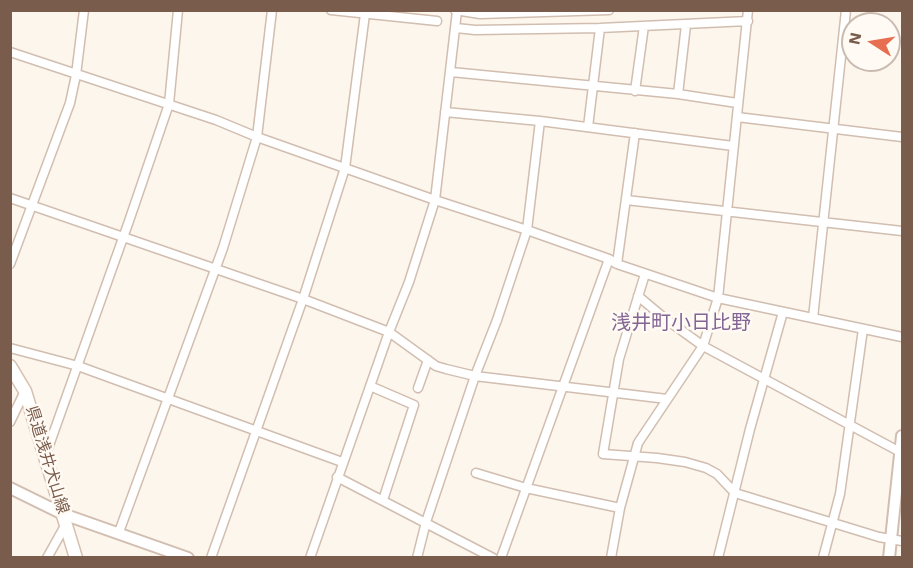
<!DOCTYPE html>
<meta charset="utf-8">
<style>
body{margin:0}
#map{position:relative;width:913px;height:568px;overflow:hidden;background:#fdf6ec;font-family:"Work Sans",sans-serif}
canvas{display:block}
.frame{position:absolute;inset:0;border:12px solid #7a5c4d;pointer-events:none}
.north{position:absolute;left:841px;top:12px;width:60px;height:60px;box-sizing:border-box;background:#fffaf3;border:2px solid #cabbb1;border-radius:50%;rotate:282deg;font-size:16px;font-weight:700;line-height:24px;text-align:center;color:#7a5c4d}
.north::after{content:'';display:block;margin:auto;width:21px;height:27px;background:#e76f51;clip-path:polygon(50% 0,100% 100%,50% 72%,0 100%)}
</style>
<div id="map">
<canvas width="913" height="568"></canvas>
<div class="frame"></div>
<div class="north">N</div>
</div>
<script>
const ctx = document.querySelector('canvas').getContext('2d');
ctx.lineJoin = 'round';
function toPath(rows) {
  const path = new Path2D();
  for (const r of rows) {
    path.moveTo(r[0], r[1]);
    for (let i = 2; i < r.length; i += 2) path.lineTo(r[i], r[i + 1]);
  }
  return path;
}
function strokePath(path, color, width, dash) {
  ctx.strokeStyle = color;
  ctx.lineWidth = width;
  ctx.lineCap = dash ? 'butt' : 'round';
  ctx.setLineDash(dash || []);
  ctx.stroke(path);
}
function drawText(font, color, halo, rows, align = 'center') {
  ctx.font = font + ' "Work Sans","Noto Sans JP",sans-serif';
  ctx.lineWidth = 5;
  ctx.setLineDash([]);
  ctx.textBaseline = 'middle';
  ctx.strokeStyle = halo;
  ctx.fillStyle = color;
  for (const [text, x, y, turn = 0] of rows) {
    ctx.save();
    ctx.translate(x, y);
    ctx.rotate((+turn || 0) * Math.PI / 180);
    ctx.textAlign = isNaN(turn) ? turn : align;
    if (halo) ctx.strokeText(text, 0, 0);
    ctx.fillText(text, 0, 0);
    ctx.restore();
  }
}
const minor = toPath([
 [331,10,437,21],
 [455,10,480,14,609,10],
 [456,28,475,30,600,28,748,21],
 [10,52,216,120,257,137,435,200,527,230,609,259,617,264,718,298,902,337],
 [451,72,678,94,737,103],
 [635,91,644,26],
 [678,94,686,25],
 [445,112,540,121,733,146],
 [737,117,902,137],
 [588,127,600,28],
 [10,198,303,299,389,332,436,366,446,369,475,376,667,399],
 [626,200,902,231],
 [10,264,70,103,76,75,84,10],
 [617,264,635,133],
 [645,274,619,359,603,454,657,458,685,462,706,468,717,474,735,493,879,537,902,541],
 [638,296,663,317,703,346,902,453],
 [813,318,846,10],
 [10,348,78,366,342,462],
 [370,386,414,405,383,500],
 [418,388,428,360],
 [10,422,25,391],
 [46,454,129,221,169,104,178,10],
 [476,473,526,488,620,508],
 [337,477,493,558],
 [119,532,223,248,257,137,272,10],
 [47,558,66,524],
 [211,558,303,299,345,168,365,14],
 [310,558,389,332,409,282,435,200,457,11],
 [417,558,426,522,475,376,497,320,527,230,540,121],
 [501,558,609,259],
 [611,558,620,508,638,443,703,346,718,298,748,10],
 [718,558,750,429,783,312],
 [823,558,840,494,863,329]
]);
const tertiary = toPath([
 [10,488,63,514,188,558],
 [889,558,902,436]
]);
const secondary = toPath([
 [10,366,25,391,76,558]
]);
const streetNames = [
 ["県道浅井犬山線",47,460,73]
];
const quarterNames = [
 ["浅井町小日比野",681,323]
];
strokePath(minor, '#d1beb0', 11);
strokePath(tertiary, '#d1beb0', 14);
strokePath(secondary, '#d6c0b0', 15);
strokePath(minor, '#fff', 8);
strokePath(tertiary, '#fff', 10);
strokePath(secondary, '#fff', 12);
drawText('16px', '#7a5c4d', '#fffaf3', streetNames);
drawText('20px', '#846695', '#fffaf3', quarterNames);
</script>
